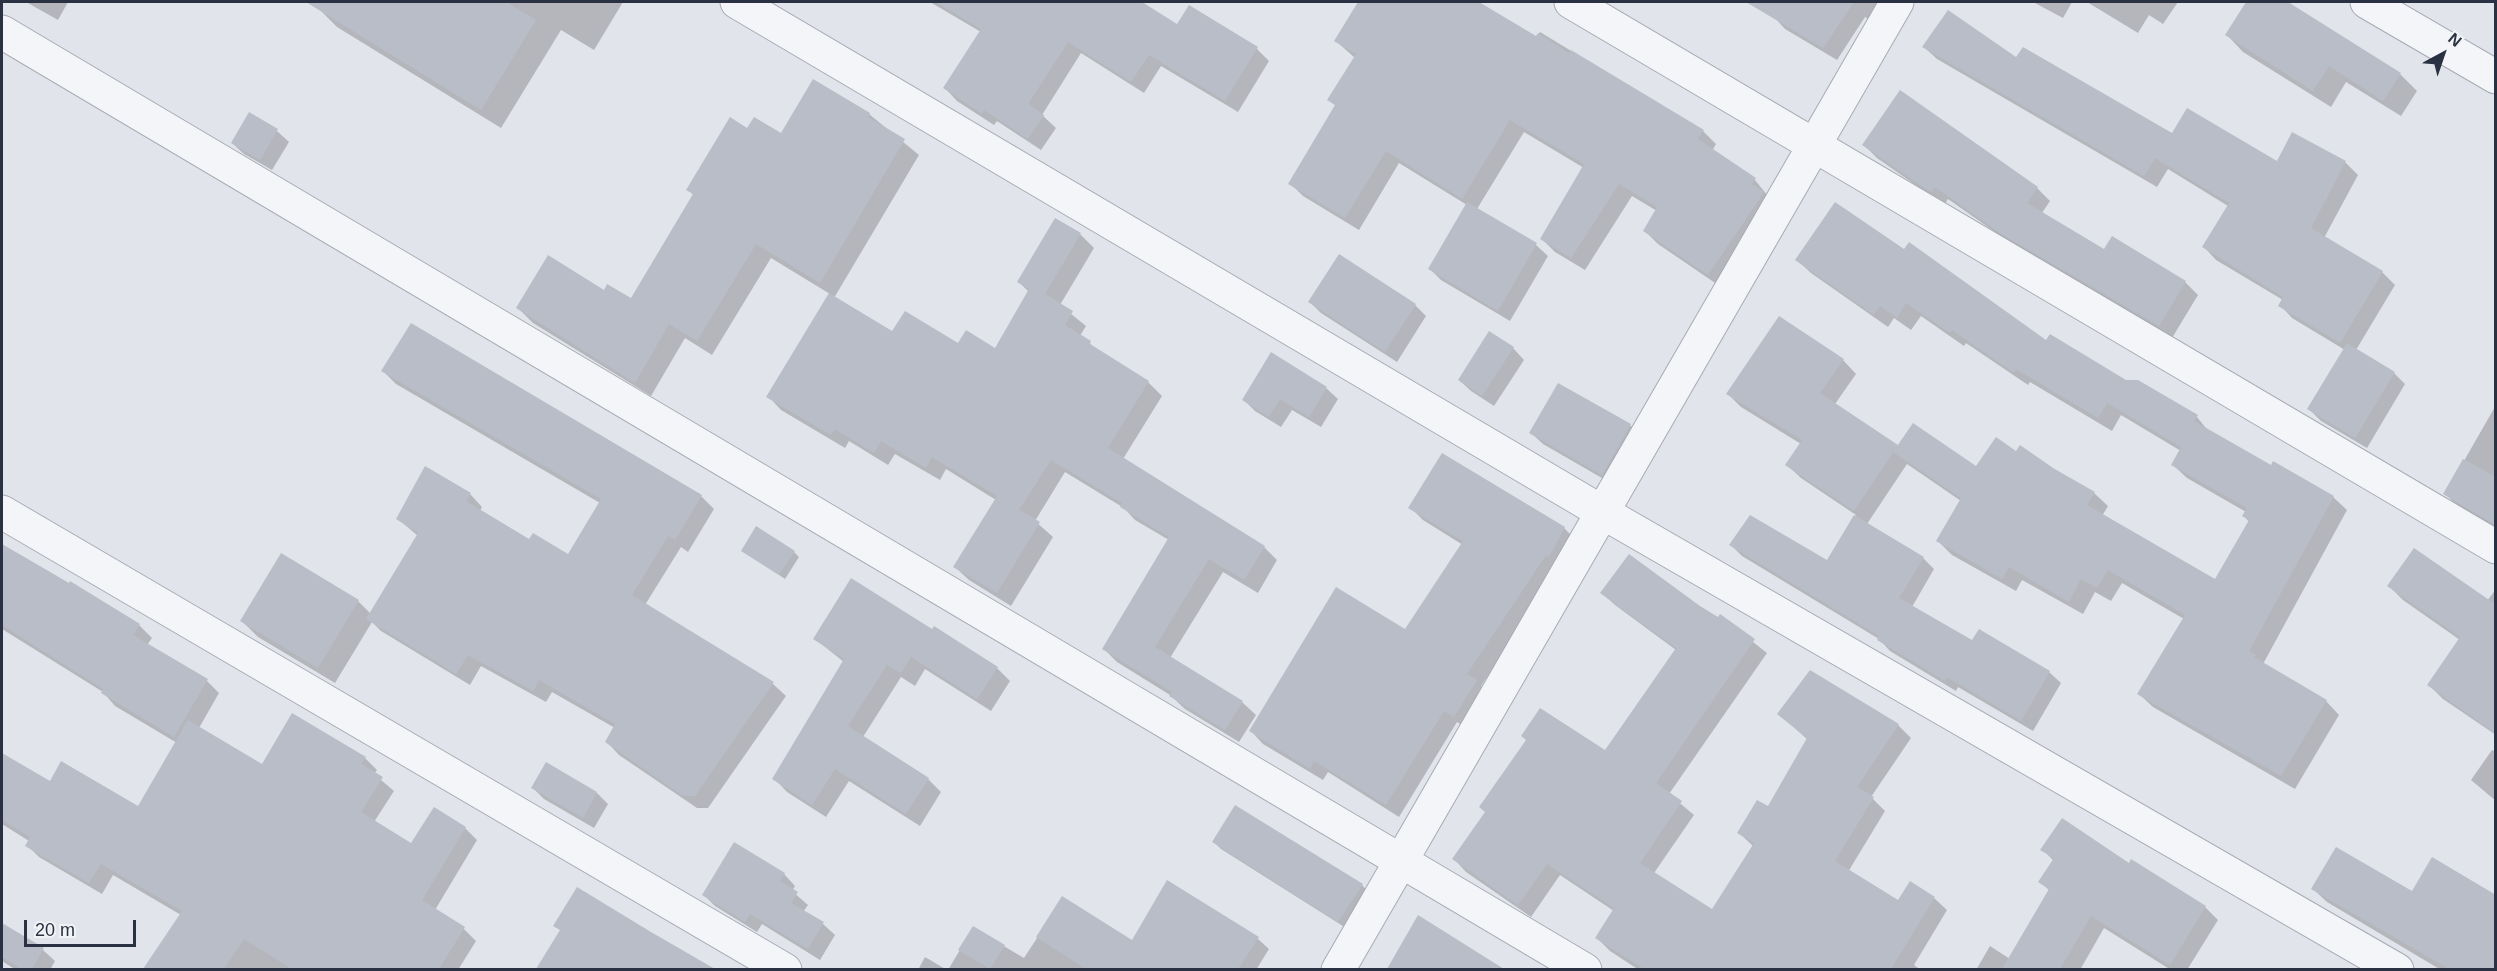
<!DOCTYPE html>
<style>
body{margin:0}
#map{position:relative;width:2497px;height:971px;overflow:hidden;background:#e1e4ea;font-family:Arial,sans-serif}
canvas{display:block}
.frame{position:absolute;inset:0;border:3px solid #293142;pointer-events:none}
.north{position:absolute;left:2413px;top:24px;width:60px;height:60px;-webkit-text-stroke:4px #f1f3f7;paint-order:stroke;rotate:40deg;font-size:16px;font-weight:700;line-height:24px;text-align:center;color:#293142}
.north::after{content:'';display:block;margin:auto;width:21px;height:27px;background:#293142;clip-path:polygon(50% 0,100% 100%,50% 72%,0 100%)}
.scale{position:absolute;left:24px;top:920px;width:112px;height:27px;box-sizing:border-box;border:3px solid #293142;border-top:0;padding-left:8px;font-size:18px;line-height:21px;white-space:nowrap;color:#293142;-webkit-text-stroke:4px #f1f3f7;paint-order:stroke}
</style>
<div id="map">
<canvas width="2497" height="971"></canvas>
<div class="frame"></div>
<div class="north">N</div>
<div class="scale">20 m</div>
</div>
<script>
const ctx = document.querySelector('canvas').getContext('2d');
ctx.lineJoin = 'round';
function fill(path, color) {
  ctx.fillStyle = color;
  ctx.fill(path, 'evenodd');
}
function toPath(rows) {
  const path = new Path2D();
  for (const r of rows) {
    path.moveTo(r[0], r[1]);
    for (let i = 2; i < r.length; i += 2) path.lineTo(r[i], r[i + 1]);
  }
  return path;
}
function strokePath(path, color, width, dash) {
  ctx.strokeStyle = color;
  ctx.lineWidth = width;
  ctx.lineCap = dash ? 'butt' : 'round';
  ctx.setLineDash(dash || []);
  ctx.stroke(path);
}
const shadow = toPath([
 [26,2,68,2,58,20],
 [322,2,623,2,594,50,561,30,501,128,337,27,318,8],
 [930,2,1139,2,1177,26,1189,7,1257,49,1269,61,1238,112,1161,66,1144,93,1081,53,1042,115,1056,128,1041,150,997,121,994,125,957,101,945,88,981,32],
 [1360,2,1473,2,1536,38,1540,32,1703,131,1716,144,1712,151,1755,180,1776,206,1721,287,1658,244,1645,231,1657,211,1632,196,1585,270,1555,252,1542,239,1584,168,1524,132,1477,209,1536,245,1548,256,1510,321,1441,280,1430,269,1467,205,1399,163,1359,230,1303,196,1290,183,1336,106,1329,100,1355,58,1336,41],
 [1781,2,1892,2,1878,25,1865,17,1837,60,1785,29,1773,16],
 [2033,2,2072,2,2063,18],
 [2087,2,2178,2,2163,24,2149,15,2138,33],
 [2248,2,2285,2,2400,74,2417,91,2401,116,2346,82,2331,107,2243,52,2227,35],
 [1924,47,2017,59,2172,135,2277,163,2293,134,2346,163,2358,175,2324,238,2382,272,2395,285,2356,350,2394,373,2405,384,2367,448,2321,421,2309,409,2345,350,2292,318,2280,305,2283,300,2216,260,2204,247,2228,206,2168,169,2157,187,1937,59],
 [1901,92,2037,188,2050,201,2042,213,2105,251,2185,282,2198,295,2172,338,2015,246,1948,199,1945,204,1937,200,1877,158,1864,145],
 [249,114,277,131,289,142,272,170,244,154,232,143],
 [869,114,919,155,834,298,893,334,996,350,1029,292,1019,282,1080,234,1094,248,1060,305,1086,326,1080,336,1101,353,1148,382,1162,396,1123,459,1264,547,1277,560,1258,593,1223,572,1170,658,1242,702,1256,715,1239,742,1185,709,1170,695,1117,662,1104,649,1169,540,1135,520,1124,508,1065,472,1035,521,1053,537,1011,606,969,580,955,567,996,500,946,469,940,480,895,454,888,465,849,441,845,448,781,410,768,396,830,294,771,258,712,355,685,338,651,396,533,323,518,308,604,292,631,300,694,196,688,189,748,130,782,135],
 [1905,251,2046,342,2197,417,2209,432,2271,467,2333,497,2347,510,2263,664,2326,701,2339,715,2295,789,2153,707,2139,694,2184,619,2122,583,2111,601,2095,592,2083,614,2022,580,2016,591,1952,555,1938,541,1961,501,1907,464,1867,524,1923,558,1934,569,1912,607,1973,642,1980,631,2049,672,2061,683,2033,731,1958,687,1956,691,1890,651,1879,639,1742,556,1731,545,1828,562,1856,515,1801,478,1787,465,1801,444,1741,407,1728,394,1843,360,1856,374,1835,404,1897,446,1976,468,2016,453,2094,493,2108,506,2102,516,2215,581,2249,522,2244,516,2246,512,2187,478,2173,465,2181,451,2121,415,2112,431,2030,382,2028,385,1966,343,1964,346,1921,316,1911,330,1894,318,1888,327,1811,273,1797,260],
 [1310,302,1415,305,1426,316,1397,362,1321,313],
 [412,325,701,496,714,509,688,552,681,547,645,605,773,684,786,696,708,808,697,808,619,755,607,742,615,728,552,692,546,702,481,666,470,685,381,631,372,622,335,683,258,637,242,621,358,601,371,614,418,536,398,519,470,494,482,507,480,511,530,541,568,556,600,503,396,384,383,371],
 [1513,348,1524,360,1494,406,1471,391,1459,380],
 [1558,385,1631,426,1642,437,1614,485,1543,444,1531,433],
 [1326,388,1338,399,1321,427,1292,410,1281,427,1255,411,1244,400],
 [2496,405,2496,530,2460,508,2445,494],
 [1410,507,1564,528,1577,541,1481,686,1489,694,1468,729,1457,722,1399,817,1328,772,1323,780,1263,744,1251,731,1405,632,1463,545,1423,520],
 [2,546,139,625,152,638,147,645,207,681,219,693,199,728,262,766,365,758,377,770,374,774,394,791,374,822,412,845,434,809,465,828,477,840,435,910,464,929,476,941,458,970,147,970,181,915,113,875,102,894,39,857,27,845,29,841,2,824,2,754,50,783,138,808,177,743,115,706,103,692,2,629],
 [743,551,794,552,799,557,785,579],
 [2389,586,2487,601,2496,589,2496,735,2443,699,2429,685,2460,640,2403,600],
 [1602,593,1699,607,1719,619,1720,616,1767,653,1669,794,1694,815,1654,873,1713,911,1753,846,1739,833,1769,809,1808,740,1779,714,1810,672,1898,725,1911,738,1871,797,1885,811,1848,872,1898,902,1934,898,1947,910,1914,965,1921,970,1639,970,1610,951,1597,938,1614,911,1560,875,1531,917,1466,872,1454,859,1605,752,1676,650,1615,605],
 [932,631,997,668,1010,681,991,711,925,669,915,686,901,677,863,737,928,779,941,792,920,826,849,781,826,817,787,792,774,778,844,662,815,639],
 [2492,750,2496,752,2496,801,2471,780],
 [533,788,597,793,608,804,594,828,544,799],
 [1214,842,1362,885,1369,893,1346,928,1221,849],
 [2042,849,2129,865,2132,861,2206,908,2218,920,2187,970,2171,970,2104,928,2080,970,1976,970,1990,946,2010,959,2050,891,2040,882,2054,861],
 [784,874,795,886,792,891,808,905,803,912,823,924,835,935,820,960,762,924,757,932,715,906,703,894],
 [1168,882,1258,939,1269,949,1256,970,948,970,973,928,1024,958,1063,898,1133,942],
 [578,889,710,970,538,970,561,931,555,925],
 [2313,889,2496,896,2496,970,2441,970,2327,902],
 [1419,917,1502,970,1388,970],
 [2,925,43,950,55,961,50,970,16,970,2,961],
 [925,957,947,970,918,970]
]);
const building = toPath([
 [306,2,506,2,536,20,481,110],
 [936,2,1142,2,1177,24,1189,5,1258,47,1225,101,1149,55,1131,82,1068,42,1028,104,1044,115,1028,139,984,110,982,114,943,88,981,29],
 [1358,2,1479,2,1536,36,1538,33,1569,53,1571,50,1704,130,1698,139,1756,178,1752,184,1764,192,1708,275,1643,231,1657,207,1619,184,1571,258,1540,239,1584,164,1510,120,1462,199,1386,151,1345,218,1288,184,1335,105,1327,100,1356,54,1334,41],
 [1746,2,1854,2,1823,48],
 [2246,2,2288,2,2401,73,2383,101,2329,66,2313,91,2225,35],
 [1948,10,2016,57,2023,47,2172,133,2187,108,2277,161,2292,132,2346,161,2311,228,2383,271,2340,343,2278,306,2283,297,2202,247,2229,203,2155,158,2144,176,1922,47],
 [813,79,870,113,868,117,905,139,820,283,756,244,697,341,669,324,635,383,516,308,548,255,604,290,607,284,631,298,693,194,686,190,730,117,747,128,754,117,781,133],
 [1900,90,2038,187,2027,203,2104,249,2112,236,2186,281,2159,326,2000,233,1935,187,1931,192,1923,187,1862,145],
 [249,112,278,129,260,160,231,143],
 [1467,202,1537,243,1498,311,1428,269],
 [1835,202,1904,249,1909,242,2046,340,2050,334,2126,380,2138,380,2198,415,2194,421,2271,465,2273,461,2334,496,2249,651,2256,655,2254,657,2327,700,2281,776,2137,694,2185,615,2108,570,2097,588,2081,579,2069,602,2009,567,2002,579,1936,541,1961,498,1893,452,1913,423,1976,466,1996,437,2016,451,2020,445,2053,468,2095,492,2087,505,2215,579,2249,520,2242,516,2247,508,2171,465,2181,447,2107,403,2098,418,2016,369,2014,373,1952,330,1950,333,1906,303,1897,318,1880,306,1874,315,1795,260],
 [1055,218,1081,233,1045,294,1073,311,1065,325,1091,341,1090,344,1149,381,1108,448,1265,546,1244,580,1209,559,1155,647,1243,701,1225,730,1169,696,1172,692,1102,649,1169,537,1120,507,1122,503,1051,460,1019,510,1040,522,997,593,953,567,997,496,932,457,926,468,881,441,874,453,835,429,831,435,766,397,829,293,892,331,905,311,958,343,966,330,995,348,1029,289,1017,282],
 [1339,254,1416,304,1385,352,1308,302],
 [1779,316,1844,359,1820,393,1898,445,1854,511,1785,465,1802,440,1726,394],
 [411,323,702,495,675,540,668,536,632,595,774,682,695,796,683,796,605,742,615,724,539,680,533,691,468,655,456,674,366,619,418,533,396,519,425,466,471,493,466,501,529,539,533,533,568,554,601,499,381,371],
 [1489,331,1514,347,1482,396,1458,380],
 [2347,343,2395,372,2355,438,2307,409],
 [1271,352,1327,387,1309,417,1280,399,1269,417,1242,400],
 [1558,383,1631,424,1602,475,1529,433],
 [1442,453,1565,527,1549,557,1546,555,1467,674,1477,680,1454,717,1444,711,1386,805,1314,761,1310,769,1249,731,1336,587,1405,629,1463,541,1408,508],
 [2463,459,2496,477,2496,525,2443,494],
 [1750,515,1827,560,1854,515,1924,557,1899,598,1972,640,1979,629,2050,671,2021,721,1947,677,1945,681,1877,640,1879,636,1729,545],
 [756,526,795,551,779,575,741,551],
 [2,544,69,583,70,581,140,624,133,635,208,679,174,737,101,693,103,689,2,625],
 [2414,548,2495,604,2495,733,2427,685,2460,637,2387,586],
 [281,553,359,600,318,668,240,621],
 [1629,554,1700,606,1718,617,1720,614,1755,639,1656,783,1682,801,1640,863,1712,909,1754,843,1737,833,1757,800,1768,806,1807,738,1777,714,1810,670,1899,724,1857,787,1874,797,1835,861,1898,900,1910,881,1935,897,1891,969,1644,969,1595,938,1614,908,1547,864,1518,905,1452,859,1485,812,1479,807,1526,740,1521,736,1540,708,1605,750,1676,648,1600,593],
 [851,578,932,629,934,626,998,667,977,699,911,657,901,673,887,665,848,726,929,778,906,814,835,769,812,805,772,779,844,659,813,639],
 [292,713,366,757,361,764,383,777,361,812,411,843,434,807,466,827,422,900,465,927,439,969,292,969,244,939,224,969,143,969,182,911,101,864,89,883,25,846,30,837,2,820,2,753,50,781,61,761,138,806,188,720,262,764],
 [546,762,597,792,583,818,531,788],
 [1235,805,1363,884,1338,922,1212,842],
 [2062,818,2129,863,2131,859,2206,906,2170,965,2091,916,2060,969,2002,969,2049,889,2038,882,2054,858,2040,850],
 [734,842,785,873,780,881,798,892,791,903,824,922,808,949,750,914,745,922,702,895],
 [2336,847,2412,891,2432,857,2496,895,2496,969,2449,969,2311,889],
 [1167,880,1259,937,1238,969,1086,969,1036,937,1062,896,1132,940],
 [577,887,651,932,715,969,536,969,560,930,553,926],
 [1418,915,1504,969,1387,969],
 [2,923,44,948,32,969,22,969,2,957],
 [973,926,1005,945,990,969,958,950]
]);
const minor = toPath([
 [737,2,1602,512,2397,970],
 [1571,2,2496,547],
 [2367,2,2496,77],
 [2,32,1585,970],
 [2,512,785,970],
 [1338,970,1897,2]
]);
fill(shadow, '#0003');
fill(building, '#b8bdc7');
strokePath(minor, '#a6abb4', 35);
strokePath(minor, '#f4f5f8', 33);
</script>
